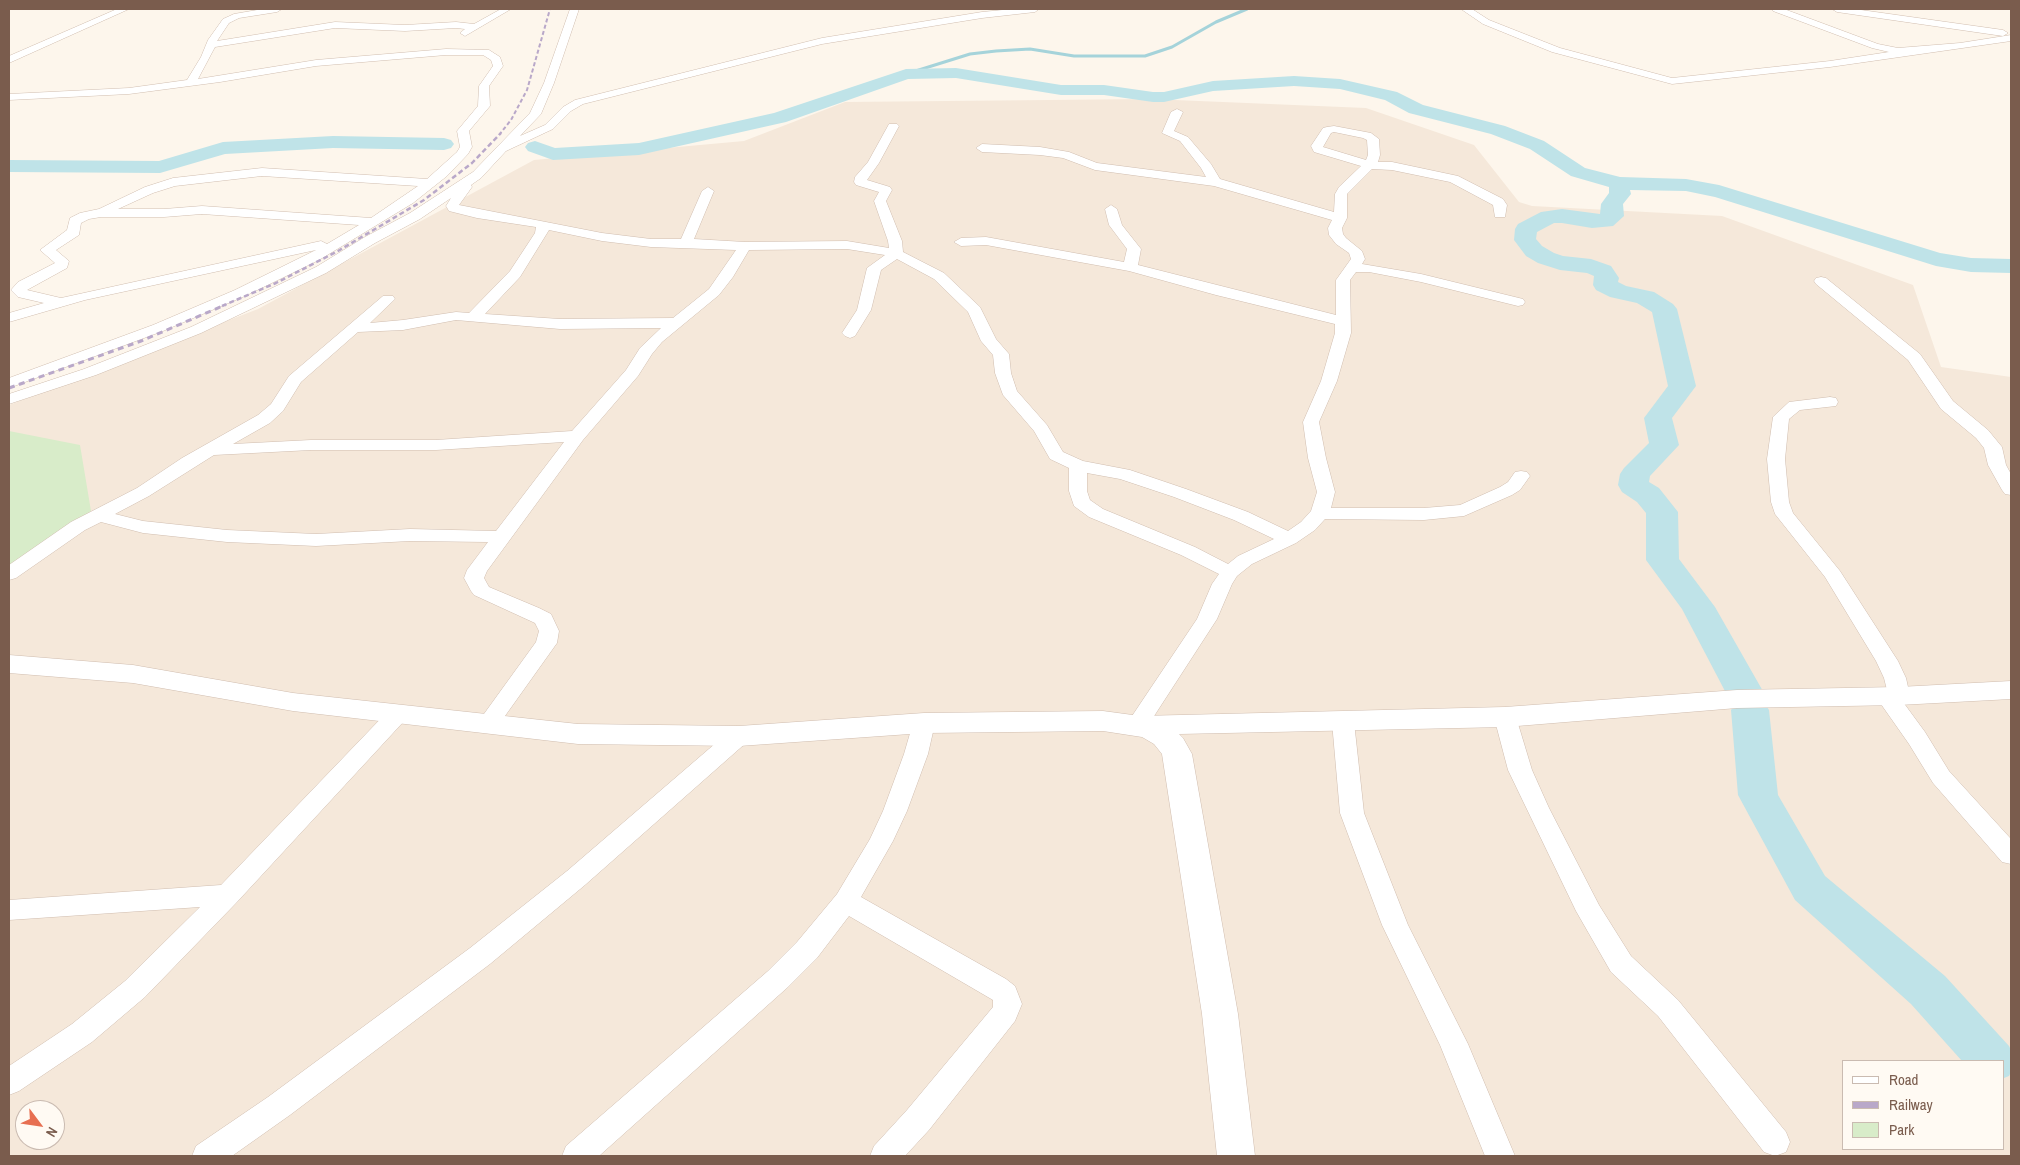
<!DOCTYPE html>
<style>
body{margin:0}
#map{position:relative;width:2020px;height:1165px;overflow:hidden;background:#fdf6ec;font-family:"Archivo Narrow",sans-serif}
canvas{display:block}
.frame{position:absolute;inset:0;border:10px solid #7a5c4d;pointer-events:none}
.legend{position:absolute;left:1842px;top:1060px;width:162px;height:90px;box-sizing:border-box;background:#fffaf3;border:1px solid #cabbb1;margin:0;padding:6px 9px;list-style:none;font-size:15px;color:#7a5c4d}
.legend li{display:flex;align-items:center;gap:10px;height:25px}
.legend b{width:25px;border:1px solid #cabbb1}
.north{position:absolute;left:15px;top:1100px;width:50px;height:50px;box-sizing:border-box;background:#fffaf3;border:1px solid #cabbb1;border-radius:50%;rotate:121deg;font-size:14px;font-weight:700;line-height:20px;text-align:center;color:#7a5c4d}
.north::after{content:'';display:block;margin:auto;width:18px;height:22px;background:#e76f51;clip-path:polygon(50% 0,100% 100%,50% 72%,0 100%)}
</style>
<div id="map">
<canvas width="2020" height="1165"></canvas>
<div class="frame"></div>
<ul class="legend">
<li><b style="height:6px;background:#fff"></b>Road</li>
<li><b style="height:6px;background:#b9a8c9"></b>Railway</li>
<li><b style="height:14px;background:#d8ecc9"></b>Park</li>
</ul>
<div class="north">N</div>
</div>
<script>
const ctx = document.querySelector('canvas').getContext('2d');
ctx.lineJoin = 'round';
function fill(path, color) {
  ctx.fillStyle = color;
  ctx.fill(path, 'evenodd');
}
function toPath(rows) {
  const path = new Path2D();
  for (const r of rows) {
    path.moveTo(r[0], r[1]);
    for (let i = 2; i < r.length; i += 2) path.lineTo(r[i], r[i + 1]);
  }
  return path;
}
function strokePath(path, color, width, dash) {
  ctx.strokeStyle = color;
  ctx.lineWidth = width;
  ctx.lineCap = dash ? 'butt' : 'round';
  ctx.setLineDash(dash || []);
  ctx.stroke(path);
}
const residential = toPath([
 [1151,99,1366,108,1474,145,1519,202,1532,206,1722,216,1913,285,1941,367,2011,377,2011,1156,9,1156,9,405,258,309,534,160,744,141,845,102],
 [1844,1061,2004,1061,2004,1149,1844,1149],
 [25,1110,55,1110,55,1140,25,1140]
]);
const green = toPath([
 [9,431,80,445,91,511,9,569]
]);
const stream = toPath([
 [906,74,970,54,996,51,1030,49,1074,56,1145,56,1172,47,1216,22,1247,9]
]);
const river = toPath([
 [956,68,1061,85,1104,85,1153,92,1164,92,1213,81,1294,76,1340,79,1397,92,1423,105,1505,126,1544,141,1585,168,1620,177,1686,179,1719,185,1940,253,1971,258,2011,259,2011,273,1971,272,1936,266,1715,197,1686,191,1630,190,1631,194,1623,204,1624,216,1613,226,1592,228,1562,223,1554,223,1537,232,1536,239,1542,246,1554,253,1563,256,1591,259,1611,266,1619,278,1618,282,1626,286,1654,292,1673,304,1677,309,1696,386,1672,418,1679,445,1650,476,1649,482,1659,488,1678,512,1679,559,1715,607,1764,693,1759,700,1763,701,1769,710,1778,795,1825,876,1945,976,2009,1046,2011,1050,2011,1072,2009,1076,2004,1078,2004,1061,1962,1061,1911,1004,1795,900,1738,795,1731,710,1736,703,1732,702,1726,693,1682,609,1646,560,1646,513,1637,502,1622,492,1618,485,1620,474,1624,468,1649,443,1644,418,1668,386,1652,312,1637,303,1610,297,1596,290,1593,285,1594,276,1587,273,1560,270,1538,263,1526,256,1514,240,1515,229,1518,224,1541,212,1562,209,1600,214,1601,204,1609,193,1609,187,1571,176,1530,149,1491,134,1409,113,1385,100,1340,89,1294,86,1213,91,1164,102,1153,102,1104,95,1061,95,956,78,908,79,786,122,639,155,553,160,528,151,525,147,528,143,535,141,555,148,639,143,774,113,906,69,956,68],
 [333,136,444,138,451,140,454,144,451,148,444,150,333,148,225,154,160,173,9,172,9,160,159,161,223,142,333,136]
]);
const minor = toPath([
 [117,9,129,9,9,63,9,56,117,9],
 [263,9,282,9,277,12,239,18,229,23,217,41,335,22,405,25,456,22,474,24,501,9,511,9,465,36,460,33,465,29,456,28,405,31,335,28,215,47,198,79,316,60,446,49,489,50,500,57,503,66,489,86,490,106,469,131,472,147,468,154,447,176,413,203,319,260,245,296,163,331,9,388,9,378,153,325,235,290,316,250,85,300,9,322,9,313,44,303,18,297,11,290,18,282,55,263,40,250,67,230,70,218,80,213,99,209,145,187,173,178,262,168,427,179,457,152,460,147,457,131,478,106,479,86,493,66,491,60,483,55,446,55,316,66,220,82,129,94,9,100,9,94,129,88,187,80,201,57,208,40,223,19,234,14,263,9],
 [262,176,418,186,371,218,202,206,164,209,118,209,153,193,175,186,262,176],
 [202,214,359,225,327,244,321,241,61,298,27,290,67,268,69,261,56,250,79,235,81,223,89,219,101,217,164,217,202,214],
 [570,9,579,9,554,83,541,114,520,136,545,125,563,107,575,100,822,38,982,12,1013,9,1039,9,1035,12,982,18,822,44,583,104,571,111,553,129,506,151,481,178,471,185,472,187,459,205,602,233,651,239,681,239,702,191,708,187,714,191,694,239,745,242,847,241,889,248,888,241,874,201,879,192,856,185,854,182,855,177,868,162,889,124,897,124,899,126,879,163,867,180,890,187,892,190,886,201,902,241,903,252,944,273,980,307,996,339,1009,354,1011,373,1017,391,1047,425,1063,452,1083,461,1130,470,1186,489,1248,512,1288,531,1301,522,1311,511,1317,492,1308,458,1303,422,1321,381,1335,333,1335,324,1216,295,1129,271,986,245,961,246,954,242,961,238,986,237,1124,262,1127,249,1109,225,1105,209,1111,205,1117,209,1122,225,1141,249,1138,265,1336,315,1336,280,1351,259,1349,253,1336,244,1329,235,1328,228,1332,220,1214,186,1095,170,1063,158,1040,155,982,152,976,148,982,144,1040,147,1069,152,1097,163,1206,177,1201,168,1180,141,1162,133,1171,112,1177,109,1183,112,1174,131,1188,137,1211,164,1220,179,1334,212,1335,194,1339,187,1361,166,1314,152,1311,146,1323,128,1327,127,1334,126,1371,133,1379,139,1380,155,1378,162,1392,162,1458,176,1503,199,1507,205,1505,217,1495,217,1493,205,1450,182,1392,170,1372,169,1347,194,1347,218,1342,228,1343,234,1346,238,1362,251,1365,259,1362,264,1421,274,1523,299,1525,302,1523,305,1518,306,1421,282,1369,272,1356,272,1350,280,1351,333,1337,381,1319,422,1326,458,1335,492,1331,508,1424,508,1460,505,1500,487,1508,482,1515,472,1521,471,1527,472,1530,476,1520,490,1512,495,1464,516,1424,520,1325,519,1315,530,1296,543,1252,564,1237,576,1232,584,1217,619,1145,730,1137,733,1129,730,1126,725,1197,619,1212,584,1219,574,1181,555,1089,517,1074,506,1069,491,1069,468,1050,459,1034,431,1003,395,995,373,993,355,981,341,968,312,934,279,897,259,881,270,871,310,855,336,850,338,845,336,842,333,857,310,867,268,885,255,847,249,749,250,733,277,719,295,662,342,652,354,638,376,583,440,487,571,484,578,489,587,539,608,551,614,559,631,557,643,495,730,487,733,479,730,476,725,536,642,539,631,535,623,474,595,471,591,464,578,467,570,488,542,410,541,316,546,227,542,143,533,101,522,85,530,16,578,9,580,9,565,71,522,137,488,182,458,258,415,271,404,289,376,383,296,393,296,395,299,370,323,403,320,456,312,469,313,510,271,535,233,536,227,477,218,449,211,446,206,451,198,420,219,375,243,326,273,201,333,96,375,9,404,9,394,84,369,191,327,316,267,365,237,410,213,473,172,530,113,544,83,570,9],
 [1334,132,1363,138,1367,140,1368,155,1366,160,1323,147,1331,133,1334,132],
 [549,230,602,241,651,247,736,250,709,289,673,318,560,319,485,314,520,277,549,230],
 [456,320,560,329,661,328,640,348,626,370,572,431,436,440,311,440,233,444,270,423,283,411,301,382,358,332,403,330,456,320],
 [564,442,496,531,410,529,316,534,227,530,143,521,115,514,149,496,214,455,311,450,436,450,564,442],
 [1087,473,1120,479,1174,497,1234,520,1274,539,1238,556,1228,564,1195,547,1103,509,1090,500,1087,491,1087,473],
 [1461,9,1472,9,1489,20,1560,48,1672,78,1830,61,1889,52,1872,48,1773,11,1772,9,1784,9,1878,44,1898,48,1960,43,2011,35,2011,41,1830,67,1672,84,1552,52,1483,24,1461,9],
 [1832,9,1854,9,2003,30,2008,33,2003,36,1837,12,1832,9],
 [1821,277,1826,278,1920,354,1953,401,1988,430,2002,447,2006,465,2011,474,2011,495,2005,494,2002,490,1988,465,1984,448,1976,438,1941,409,1908,360,1816,284,1814,281,1816,278,1821,277],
 [1830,397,1836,398,1838,402,1836,406,1800,410,1789,419,1785,459,1789,502,1793,513,1840,571,1898,661,1906,678,1910,696,1907,701,1903,702,1925,732,1949,771,2011,839,2011,864,2002,862,1933,783,1909,744,1876,697,1879,692,1887,690,1884,678,1876,661,1825,577,1775,514,1771,502,1767,459,1773,417,1789,402,1830,397],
 [398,706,406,709,409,714,406,719,237,902,145,997,92,1042,19,1091,9,1095,9,1066,72,1024,125,981,200,907,9,920,9,900,221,885,390,709,398,706],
 [1505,709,1513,712,1516,717,1532,770,1549,808,1599,905,1631,956,1678,1000,1786,1132,1790,1142,1786,1152,1775,1156,1764,1152,1658,1016,1611,972,1576,911,1508,770,1494,717,1497,712,1505,709],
 [1343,714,1351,717,1354,722,1364,813,1408,925,1468,1044,1515,1156,1485,1156,1440,1045,1382,925,1340,813,1332,722,1335,717,1343,714],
 [924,715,932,718,935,723,928,754,907,811,893,841,861,897,1006,979,1015,986,1022,1004,1015,1021,929,1130,905,1156,870,1156,874,1146,907,1110,993,1007,993,1000,849,916,817,958,788,987,599,1156,562,1156,566,1146,768,971,797,942,837,894,870,839,883,811,904,754,913,723,916,718,924,715],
 [739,728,747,730,750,736,747,742,585,885,490,964,290,1115,232,1156,192,1156,196,1146,268,1097,470,948,567,871,731,730,739,728]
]);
const tertiary = toPath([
 [9,655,133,665,293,693,578,724,739,726,924,713,1103,711,1140,716,1505,707,1737,690,1899,687,2011,681,2011,699,1899,705,1737,708,1505,727,1179,734,1183,738,1192,754,1238,1014,1255,1156,1217,1156,1202,1014,1162,754,1154,744,1142,737,1103,731,924,733,739,746,578,744,293,711,133,683,9,673,9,655]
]);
const railFar2 = toPath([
 [499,135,511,120,527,90,550,9]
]);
const railFar1 = toPath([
 [222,306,276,283,338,251,424,200,472,163,501,133]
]);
const rail = toPath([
 [9,388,141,341,225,305]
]);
fill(residential, '#f5e8da');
fill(green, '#d8ecc9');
strokePath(stream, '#a5d3da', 3);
fill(river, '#bfe3e8');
strokePath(minor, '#d1beb0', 1);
strokePath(tertiary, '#d1beb0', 1);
fill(minor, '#fff');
fill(tertiary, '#fff');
strokePath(railFar2, '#b9a8c9', 2, [4, 2.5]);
strokePath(railFar1, '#b9a8c9', 2.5, [5, 3]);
strokePath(rail, '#b9a8c9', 3, [6, 4.5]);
</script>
